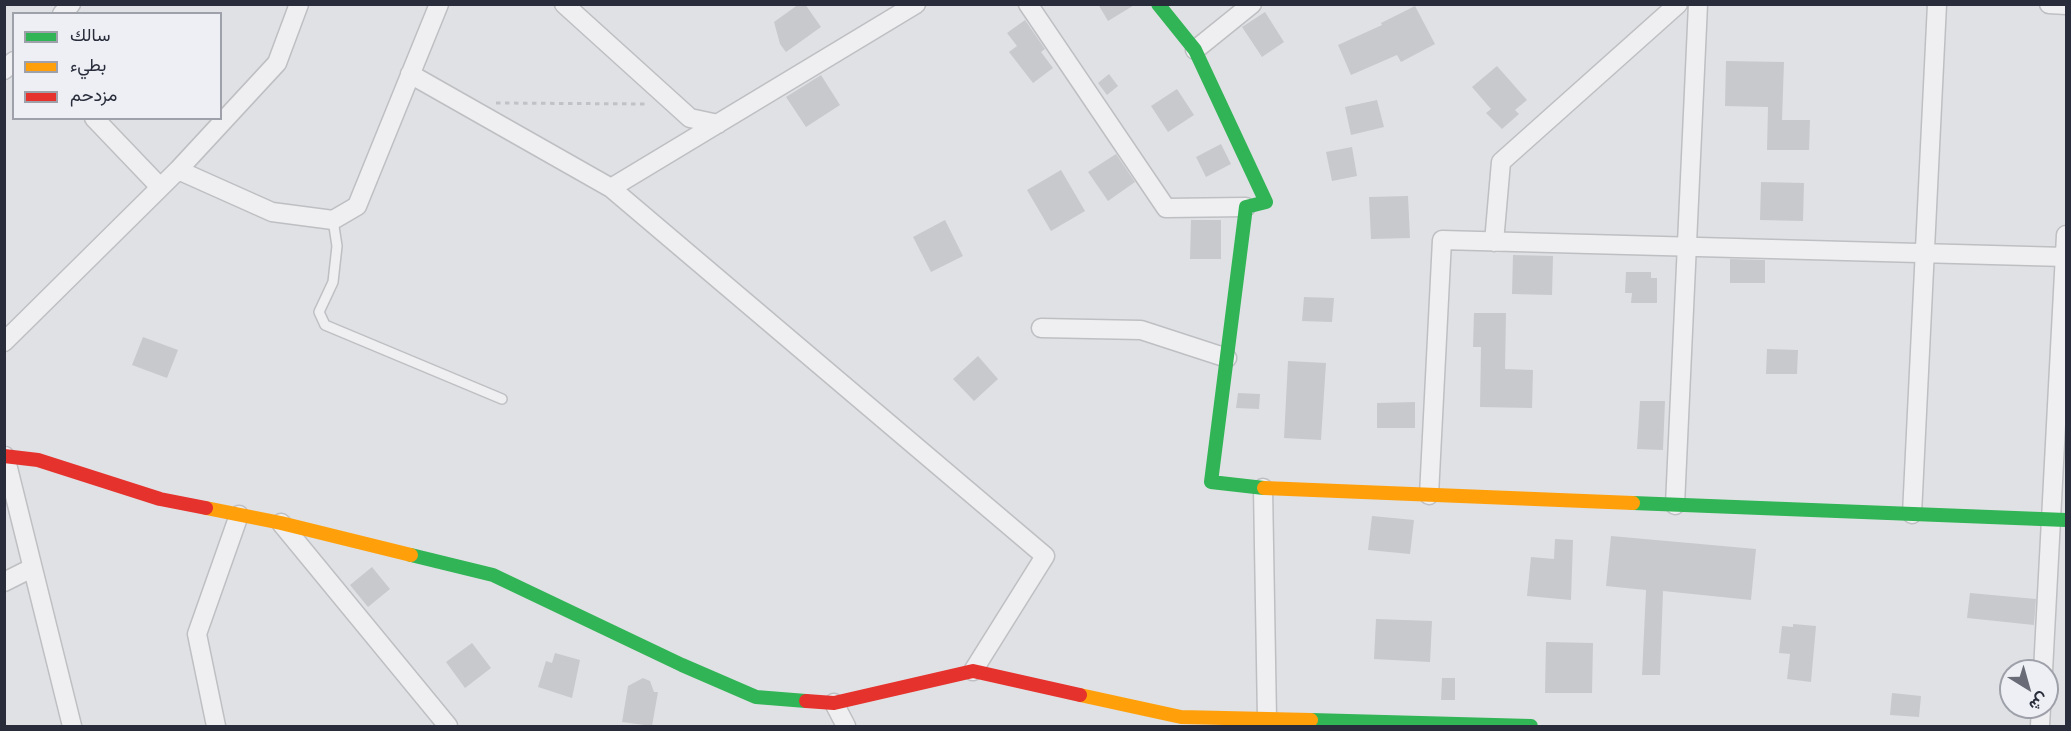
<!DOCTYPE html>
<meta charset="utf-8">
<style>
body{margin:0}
#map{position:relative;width:2071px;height:731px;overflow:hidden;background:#e0e1e4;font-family:"Varela Round",Vazirmatn,sans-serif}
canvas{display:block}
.frame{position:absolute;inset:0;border:6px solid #292d3b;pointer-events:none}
.legend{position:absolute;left:12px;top:12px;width:210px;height:108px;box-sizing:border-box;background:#edeff4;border:2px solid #9fa1aa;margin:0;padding:8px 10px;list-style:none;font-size:18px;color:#292d3b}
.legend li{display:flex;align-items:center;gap:12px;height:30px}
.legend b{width:30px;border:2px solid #9fa1aa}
.north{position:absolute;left:1999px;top:659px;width:60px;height:60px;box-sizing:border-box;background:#edeff4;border:2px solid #9fa1aa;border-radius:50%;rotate:143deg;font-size:16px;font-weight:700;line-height:24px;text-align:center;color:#292d3b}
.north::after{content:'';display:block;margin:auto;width:21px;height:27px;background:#696c76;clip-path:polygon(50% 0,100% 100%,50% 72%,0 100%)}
</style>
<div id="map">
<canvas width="2071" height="731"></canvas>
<div class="frame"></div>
<ul class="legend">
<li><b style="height:8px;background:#30b455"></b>سالك</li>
<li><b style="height:8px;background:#ff9f0a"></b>بطيء</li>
<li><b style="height:8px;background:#e5322d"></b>مزدحم</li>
</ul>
<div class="north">ش</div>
</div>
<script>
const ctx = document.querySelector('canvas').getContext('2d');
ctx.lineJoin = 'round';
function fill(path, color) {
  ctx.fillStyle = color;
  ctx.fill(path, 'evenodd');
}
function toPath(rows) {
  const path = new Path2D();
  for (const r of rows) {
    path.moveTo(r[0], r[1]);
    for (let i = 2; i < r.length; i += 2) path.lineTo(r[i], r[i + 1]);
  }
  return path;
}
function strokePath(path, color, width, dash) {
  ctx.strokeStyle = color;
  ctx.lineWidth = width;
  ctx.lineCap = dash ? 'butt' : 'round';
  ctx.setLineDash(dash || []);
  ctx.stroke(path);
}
const building = toPath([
 [799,4,805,4,821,27,786,52,780,44,774,22],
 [1098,4,1136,4,1108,21],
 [1415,6,1435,44,1401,62,1397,55,1351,75,1338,45,1382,25,1381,23],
 [1265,12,1284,42,1262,57,1242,27],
 [1025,20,1045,49,1041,52,1053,68,1033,83,1009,52,1017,46,1007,33],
 [1726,61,1784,62,1782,120,1810,120,1809,150,1767,150,1768,107,1725,106],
 [1497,66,1527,100,1515,110,1519,114,1502,129,1486,113,1491,109,1472,87],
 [1109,74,1118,86,1107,95,1098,83],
 [821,75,840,105,806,127,786,97],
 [1177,89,1194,115,1168,132,1151,106],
 [1377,100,1384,127,1351,135,1345,107],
 [1221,144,1231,164,1206,177,1196,157],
 [1352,147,1357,176,1332,181,1326,152],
 [1116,154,1135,182,1108,201,1088,172],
 [1061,170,1085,211,1051,231,1027,190],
 [1761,182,1804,183,1803,221,1760,220],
 [1408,196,1410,238,1371,239,1369,197],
 [945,220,963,256,931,272,913,237],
 [1191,220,1221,220,1221,259,1190,259],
 [1513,255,1553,256,1552,295,1512,294],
 [1730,259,1765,260,1765,283,1730,283],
 [1626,272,1651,272,1651,278,1657,278,1657,303,1631,303,1632,293,1625,293],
 [1304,297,1334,298,1332,322,1302,321],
 [1474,313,1506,313,1505,369,1533,370,1532,408,1480,407,1481,347,1473,347],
 [143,337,178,350,167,378,132,365],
 [1767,349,1798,350,1797,374,1766,374],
 [978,356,998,379,974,401,953,379],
 [1288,361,1326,363,1321,440,1284,438],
 [1238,393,1260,394,1259,409,1236,408],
 [1640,401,1665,401,1663,450,1637,449],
 [1415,402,1415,428,1377,428,1377,403],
 [1372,516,1414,520,1410,554,1368,550],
 [1611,536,1756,549,1751,600,1663,591,1660,675,1642,675,1646,590,1606,586],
 [1555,539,1573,540,1571,600,1527,596,1531,557,1554,559],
 [372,567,390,589,368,607,350,585],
 [1970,593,2036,599,2034,625,1967,618],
 [1376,619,1432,621,1430,662,1374,659],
 [1793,624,1816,626,1811,682,1787,679,1790,654,1779,653,1782,626,1793,627],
 [1546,642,1593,643,1592,693,1545,693],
 [472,643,491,668,465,688,446,662],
 [555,653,580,660,572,698,538,687,546,661,552,663],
 [643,678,650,681,654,692,658,692,652,726,622,722,628,686],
 [1442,678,1455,678,1455,700,1441,700],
 [1892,693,1921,696,1919,717,1890,715]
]);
const path = toPath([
 [496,103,649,104]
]);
const lane = toPath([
 [333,220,337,246,333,282,319,312,325,325,502,399]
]);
const street = toPath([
 [564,4,690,118,718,124],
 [1028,4,1166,208,1246,207],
 [2049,4,2066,5],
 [62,14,71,4],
 [1195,50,1252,4],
 [4,70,14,61],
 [410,74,611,188,1045,556,973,671],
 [94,118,160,187],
 [178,170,272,212,333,220,357,206,439,4],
 [611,188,916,4],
 [1494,242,1501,162,1678,4],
 [1041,328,1141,330,1227,358],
 [4,342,178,170,277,63,299,4],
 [5,456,72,726],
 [1263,488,1267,719],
 [1429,495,1442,240,2065,257],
 [1675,505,1698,4],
 [1912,514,1937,4],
 [281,523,448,726],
 [4,582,32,568],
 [2043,671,2066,235],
 [834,703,846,726],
 [216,726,197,634,239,515],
 [2040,726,2041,707]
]);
const fast = toPath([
 [1158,4,1195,50,1266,202,1246,207,1211,482,1264,488],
 [1633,503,2066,520],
 [411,555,493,575,682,665,756,697,806,701],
 [1311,720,1531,726]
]);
const slow = toPath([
 [1264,488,1633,503],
 [206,508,281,523,411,555],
 [1080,695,1181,717,1311,720]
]);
const jam = toPath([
 [4,456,38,460,160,499,206,508],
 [806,701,834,703,973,671,1080,695]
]);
fill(building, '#c8c9cc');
strokePath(lane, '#bebfc2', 12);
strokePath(street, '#bebfc2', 21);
strokePath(path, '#c1c2c7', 3, [4.5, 4.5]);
strokePath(lane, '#efeff1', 9);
strokePath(street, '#efeff1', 18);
strokePath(fast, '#30b455', 14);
strokePath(slow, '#ff9f0a', 14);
strokePath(jam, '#e5322d', 14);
</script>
